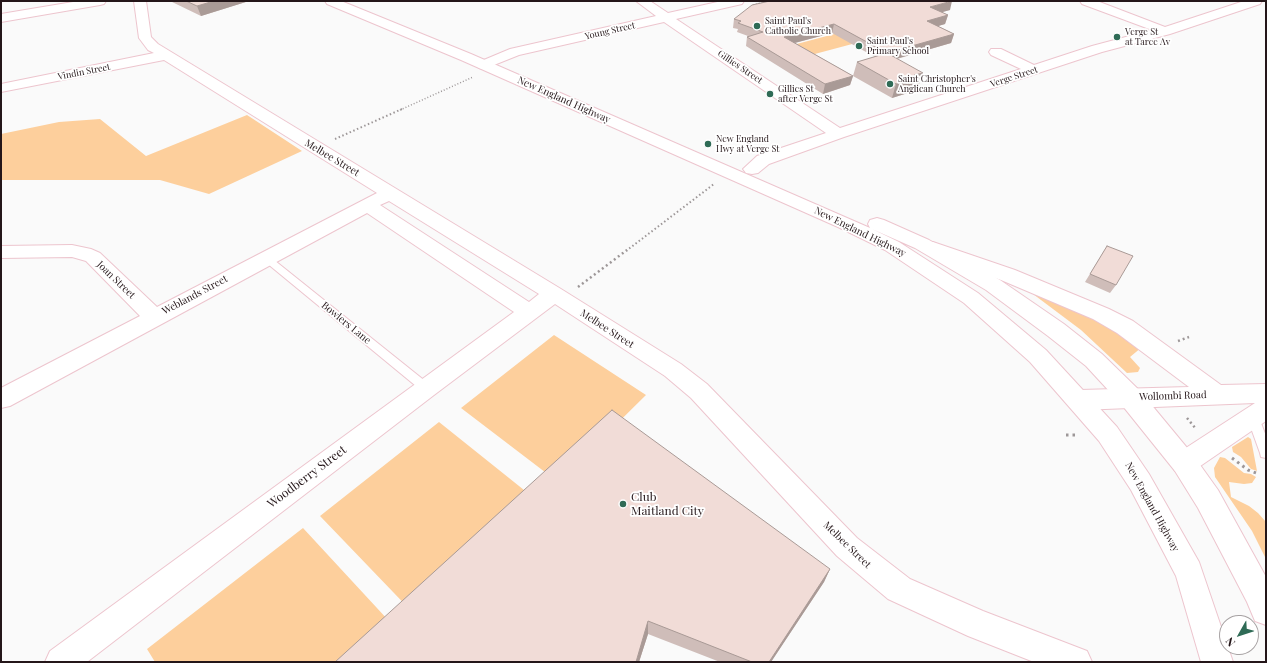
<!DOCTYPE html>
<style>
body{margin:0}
#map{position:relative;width:1267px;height:663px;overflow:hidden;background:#fafafa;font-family:"Playfair Display",serif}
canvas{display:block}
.frame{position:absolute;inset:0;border:2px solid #241619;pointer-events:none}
.north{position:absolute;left:1219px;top:615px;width:40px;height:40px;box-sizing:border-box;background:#fff;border:1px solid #a7a2a3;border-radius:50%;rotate:231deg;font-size:11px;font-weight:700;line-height:16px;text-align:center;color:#241619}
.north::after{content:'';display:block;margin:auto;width:14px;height:18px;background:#2f6b56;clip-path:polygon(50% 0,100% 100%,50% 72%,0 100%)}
</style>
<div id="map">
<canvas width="1267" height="663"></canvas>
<div class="frame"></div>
<div class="north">N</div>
</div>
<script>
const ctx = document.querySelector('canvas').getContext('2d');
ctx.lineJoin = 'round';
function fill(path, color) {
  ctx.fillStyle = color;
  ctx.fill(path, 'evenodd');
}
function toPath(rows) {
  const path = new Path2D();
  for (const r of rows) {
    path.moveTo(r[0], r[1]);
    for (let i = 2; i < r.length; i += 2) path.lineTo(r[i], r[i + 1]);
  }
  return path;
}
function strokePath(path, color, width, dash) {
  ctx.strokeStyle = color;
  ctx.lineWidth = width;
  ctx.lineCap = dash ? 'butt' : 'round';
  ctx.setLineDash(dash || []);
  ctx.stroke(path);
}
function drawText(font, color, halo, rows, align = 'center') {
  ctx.font = font + ' "Playfair Display",serif';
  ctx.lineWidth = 3.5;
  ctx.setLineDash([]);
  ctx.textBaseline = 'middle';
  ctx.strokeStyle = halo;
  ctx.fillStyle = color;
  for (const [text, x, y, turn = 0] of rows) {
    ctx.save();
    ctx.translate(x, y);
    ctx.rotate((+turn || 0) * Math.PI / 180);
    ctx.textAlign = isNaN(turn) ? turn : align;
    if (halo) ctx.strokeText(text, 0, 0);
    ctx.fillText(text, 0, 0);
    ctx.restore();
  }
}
const green = toPath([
 [838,33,856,43,811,55,793,45],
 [247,115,302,151,209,194,160,180,1,180,1,134,59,122,100,119,146,156],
 [1025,288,1094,318,1142,347,1130,357,1140,368,1138,372,1127,373,1081,330],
 [554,335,646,395,558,482,461,408],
 [439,422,539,502,418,618,320,516],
 [1248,437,1251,439,1257,471,1251,469,1241,457,1233,452,1232,447],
 [1220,457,1225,458,1244,473,1251,474,1256,477,1252,483,1244,484,1229,482,1231,497,1249,506,1258,513,1266,522,1266,559,1252,531,1215,477,1214,468],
 [303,528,401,634,371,662,155,662,147,649]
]);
const pathFar3 = toPath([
 [753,5,768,1],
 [400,110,473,77]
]);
const pathFar2 = toPath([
 [335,139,402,109],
 [626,251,714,184]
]);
const pathFar1 = toPath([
 [578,287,627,250],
 [1178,341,1189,337],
 [1187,418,1196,429]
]);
const path = toPath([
 [1066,435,1078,435],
 [1232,458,1248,470,1259,474]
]);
const lane = toPath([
 [266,255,269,256,430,385,432,388,430,391,426,393,422,391,263,260,261,258,266,255],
 [1253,412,1257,413,1266,436,1266,458,1261,457,1260,453,1247,417,1249,413,1253,412]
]);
const street = toPath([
 [79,1,106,1,104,4,100,5,1,22,1,14,79,1],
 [134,1,146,1,151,37,158,44,561,289,681,364,707,384,857,538,910,579,983,611,1087,651,1092,662,1034,662,968,636,888,599,837,556,691,398,665,376,555,304,434,395,87,662,45,662,50,651,514,312,367,213,10,406,1,408,1,388,140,316,86,261,72,257,1,258,1,246,72,245,91,249,100,253,157,307,377,193,164,60,1,92,1,84,154,53,148,50,139,38,134,1],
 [389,201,539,294,529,302,380,205,389,201],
 [636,1,650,1,668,13,722,1,744,1,742,4,676,19,840,128,1021,69,991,55,989,52,991,49,1001,49,1034,65,1092,46,1152,30,1082,4,1080,1,1097,1,1165,27,1244,1,1262,1,1260,4,1170,34,1102,52,844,137,769,164,758,173,752,174,746,173,743,169,757,156,826,133,664,22,519,55,484,69,479,68,477,65,479,62,510,49,656,16,636,1]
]);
const secondary = toPath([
 [933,242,1015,270,1109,309,1133,321,1221,385,1266,384,1266,421,1193,471,1184,474,1175,471,1171,463,1175,455,1255,403,1080,410,1071,407,1068,400,1071,393,1080,390,1189,387,1117,333,1093,319,1001,280,926,252,923,248,926,244,933,242]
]);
const highway = toPath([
 [325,1,341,1,471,54,870,228,868,224,870,220,877,218,884,220,929,240,1000,280,1064,324,1102,354,1140,391,1193,455,1218,490,1266,577,1266,625,1255,621,1247,602,1198,508,1175,471,1122,405,1086,366,1048,336,986,290,915,248,872,229,899,242,978,293,1046,350,1117,427,1149,474,1199,562,1233,662,1201,662,1176,576,1131,490,1099,441,1030,362,964,303,885,250,838,227,461,60,327,4,325,1]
]);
const wall = toPath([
 [170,1,249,1,201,16],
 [950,10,942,12,948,15,945,24,938,26,954,34,951,43,897,59,918,87,915,87,914,91,892,98,853,76,857,62,875,57,832,33,795,43,853,76,850,85,823,94,746,46,747,37,748,36,737,32,738,29,733,28,734,19],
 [1107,246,1116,285,1110,293,1085,282],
 [830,569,824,582,771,662,720,662,648,634,639,662,335,662]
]);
const shadedWall = toPath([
 [214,1,249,1,201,16,197,6],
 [952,1,950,10,928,16,930,7],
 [948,15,945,24,925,30,927,21],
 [834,24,832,33,783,46,784,37],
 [954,34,951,43,885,62,887,53],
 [923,73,918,87,915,87,914,91,892,98,896,84,914,75],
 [853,76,850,85,823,94,825,84],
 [830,569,824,582,771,662,769,662],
 [648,621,648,634,639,662,636,662]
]);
const building = toPath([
 [186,1,214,1,197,6,186,1],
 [770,1,952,1,930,7,948,15,927,21,954,34,887,53,834,24,784,37,853,76,825,84,747,37,763,32,738,23,741,21,734,19,752,5,770,1],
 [887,53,923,73,914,75,918,77,896,84,857,62,887,53],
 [1107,246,1133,256,1116,285,1090,274,1107,246],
 [612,410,830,569,769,662,752,662,648,621,636,662,335,662,612,410]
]);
const markers = [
 [757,26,4,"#2f6b56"],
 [1117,37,4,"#2f6b56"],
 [859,46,4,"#2f6b56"],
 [890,84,4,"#2f6b56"],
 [770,94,4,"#2f6b56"],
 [708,144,4,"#2f6b56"],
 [623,504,4,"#2f6b56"]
];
const farPoinames = [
 ["Saint Paul's",765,21],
 ["Catholic Church",765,31],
 ["Verge St",1125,32],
 ["at Taree Av",1125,42],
 ["Saint Paul's",867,41],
 ["Primary School",867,51],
 ["Saint Christopher's",898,79],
 ["Anglican Church",898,89],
 ["Gillies St",778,89],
 ["after Verge St",778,99],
 ["New England",716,139],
 ["Hwy at Verge St",716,149]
];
const farStreetnames = [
 ["Young Street",610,31,-13],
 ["Gillies Street",740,67,34],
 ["Vindin Street",84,72,-11],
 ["Verge Street",1014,77,-18]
];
const streetNames = [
 ["New England Highway",564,100,24],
 ["Melbee Street",332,158,31],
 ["New England Highway",860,232,26],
 ["Joan Street",116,280,44],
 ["Weblands Street",195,295,-28],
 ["Bowlers Lane",346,323,39],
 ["Melbee Street",607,329,33],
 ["Wollombi Road",1173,396,-2],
 ["New England Highway",1152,507,61],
 ["Melbee Street",847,545,44]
];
const nearStreetnames = [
 ["Woodberry Street",307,477,-37]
];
const nearPoinames = [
 ["Club",631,497],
 ["Maitland City",631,511]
];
fill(green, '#fdcf9c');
strokePath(lane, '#edc5ce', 2);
strokePath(street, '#edc5ce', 2);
strokePath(secondary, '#edc5ce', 2);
strokePath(highway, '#edc5ce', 2);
strokePath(pathFar3, '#9d9798', 1.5, [1, 2]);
strokePath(pathFar2, '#9d9798', 2, [1.5, 2.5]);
strokePath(pathFar1, '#9d9798', 2.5, [2, 3]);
strokePath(path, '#9d9798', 3, [2.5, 4]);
fill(lane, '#fff');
fill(street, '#fff');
fill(secondary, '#fff');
fill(highway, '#fff');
fill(wall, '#cfbdb9');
fill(shadedWall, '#a99a96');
fill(building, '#f1dcd7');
strokePath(building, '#a99a96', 1);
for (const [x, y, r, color] of markers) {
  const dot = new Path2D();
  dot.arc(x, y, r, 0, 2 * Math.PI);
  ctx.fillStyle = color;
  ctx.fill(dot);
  strokePath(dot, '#fff', 1.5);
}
drawText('9px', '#241619', '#fff', farPoinames, 'left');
drawText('9px', '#241619', '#fff', farStreetnames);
drawText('10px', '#241619', '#fff', streetNames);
drawText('12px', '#241619', '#fff', nearStreetnames);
drawText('12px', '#241619', '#fff', nearPoinames, 'left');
</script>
